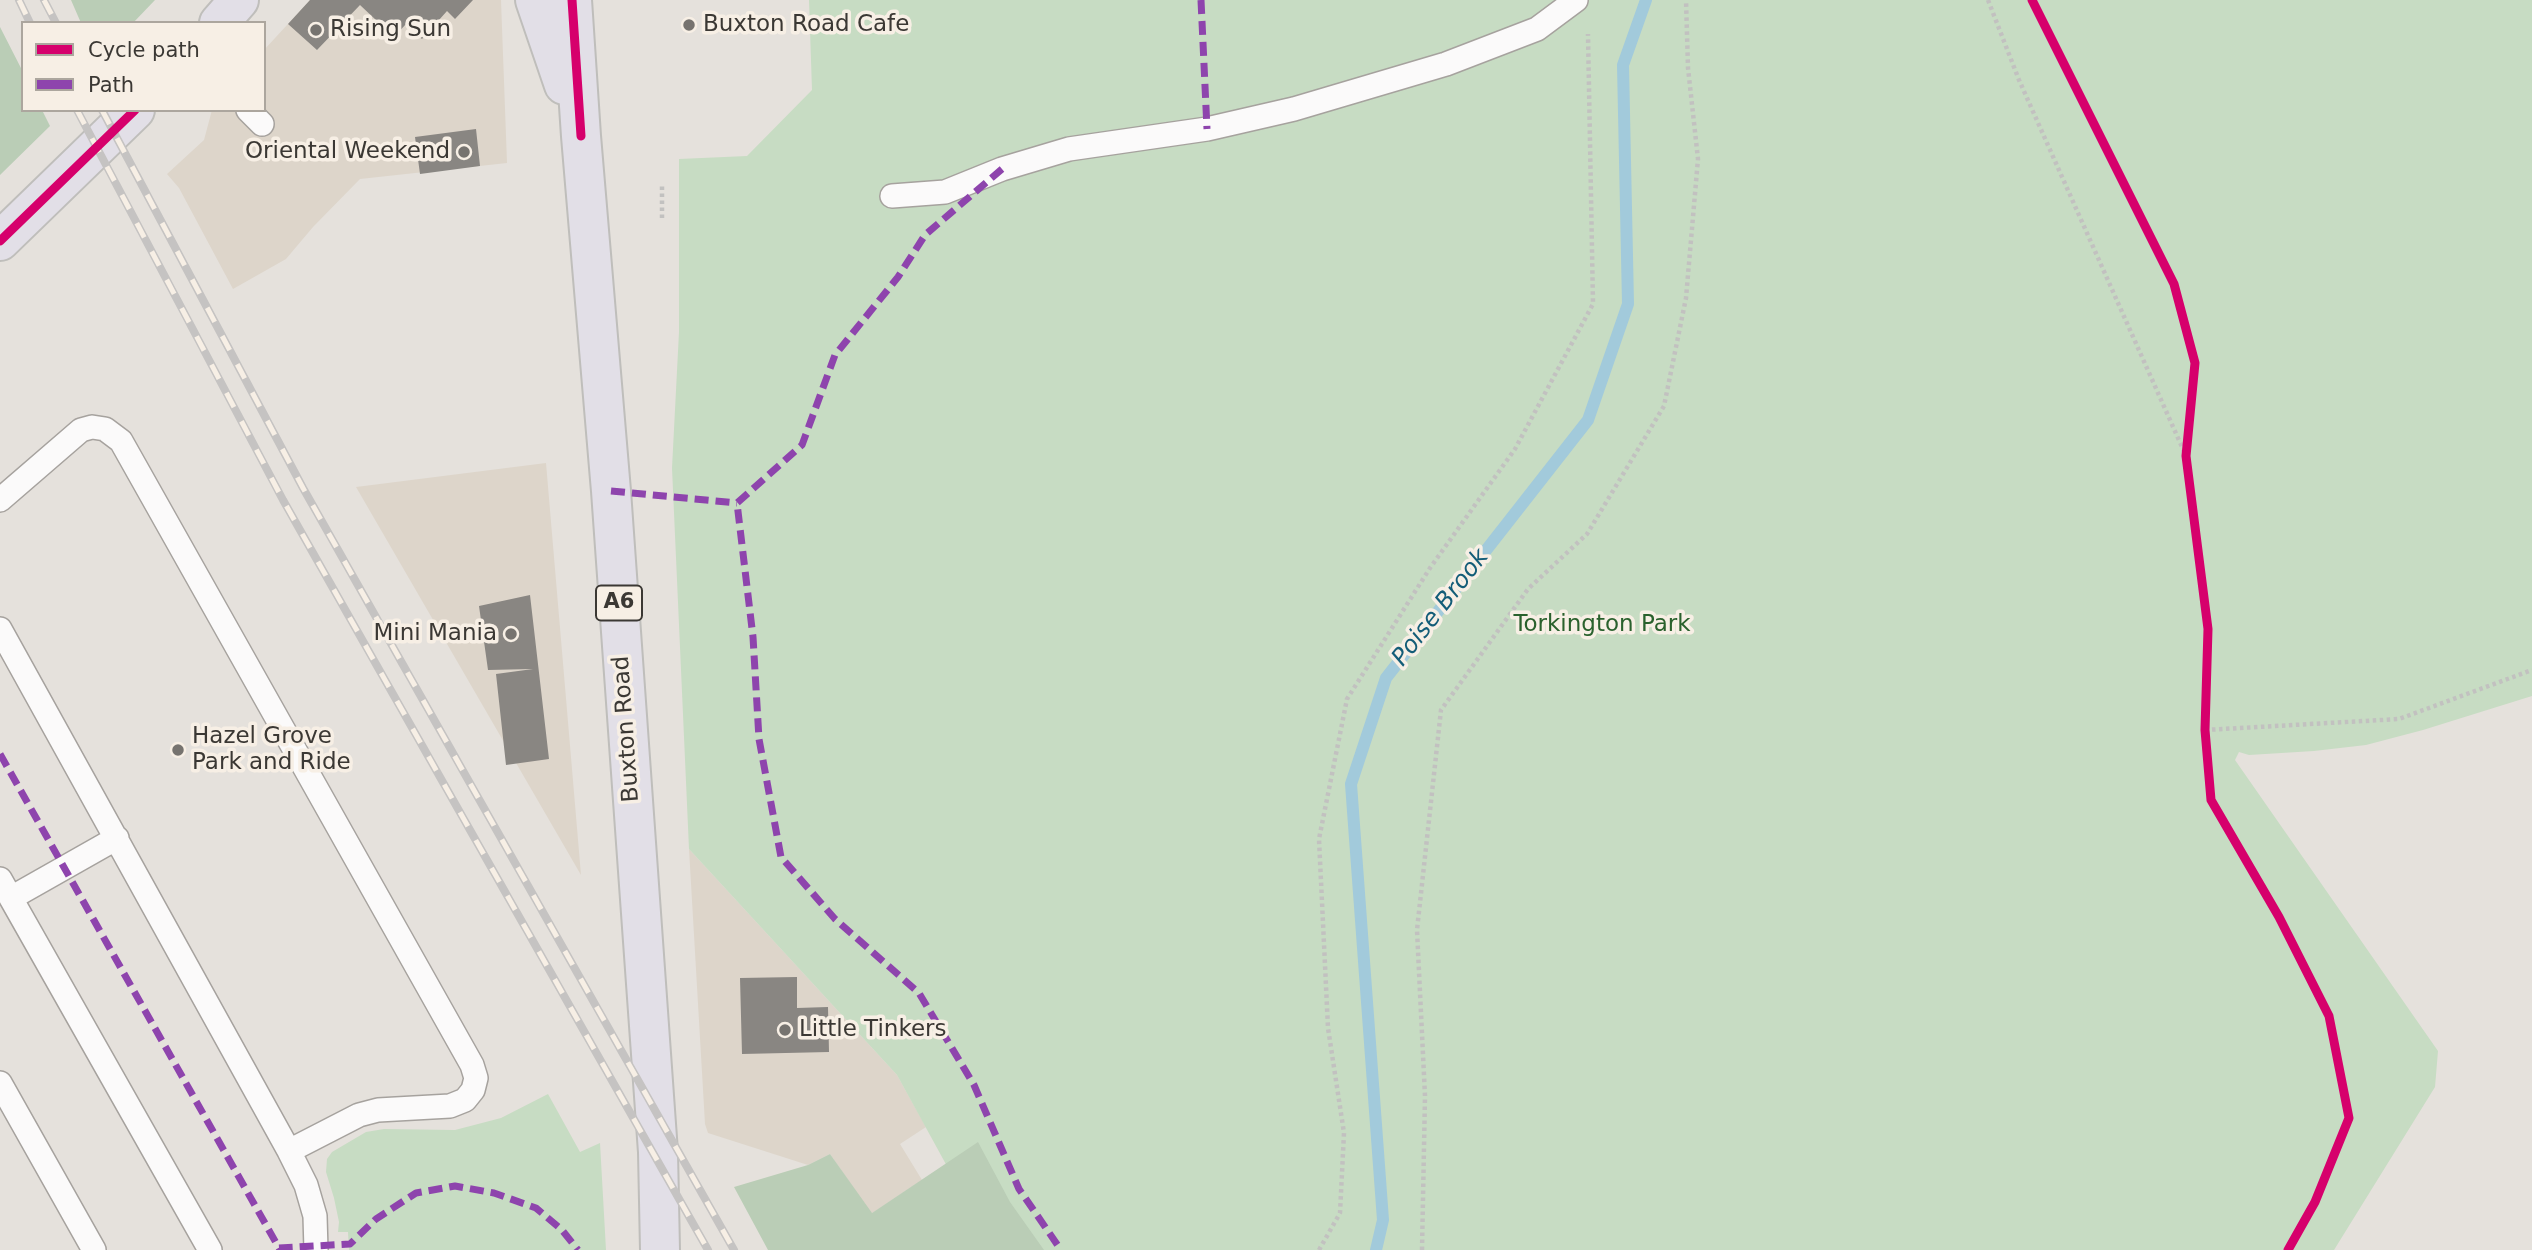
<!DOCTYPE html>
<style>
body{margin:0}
#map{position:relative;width:2532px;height:1250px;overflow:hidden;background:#e5e1dc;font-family:"DejaVu Sans",sans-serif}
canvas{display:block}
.legend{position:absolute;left:21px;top:21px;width:245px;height:91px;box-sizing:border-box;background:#f7efe5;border:2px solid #aca69e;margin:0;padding:9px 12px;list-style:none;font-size:21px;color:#3b3834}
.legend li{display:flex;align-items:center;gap:14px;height:35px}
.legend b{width:35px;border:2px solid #aca69e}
</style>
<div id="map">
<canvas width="2532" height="1250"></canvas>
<ul class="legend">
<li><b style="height:9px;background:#d6006c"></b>Cycle path</li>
<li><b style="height:9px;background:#8e44ad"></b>Path</li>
</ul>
</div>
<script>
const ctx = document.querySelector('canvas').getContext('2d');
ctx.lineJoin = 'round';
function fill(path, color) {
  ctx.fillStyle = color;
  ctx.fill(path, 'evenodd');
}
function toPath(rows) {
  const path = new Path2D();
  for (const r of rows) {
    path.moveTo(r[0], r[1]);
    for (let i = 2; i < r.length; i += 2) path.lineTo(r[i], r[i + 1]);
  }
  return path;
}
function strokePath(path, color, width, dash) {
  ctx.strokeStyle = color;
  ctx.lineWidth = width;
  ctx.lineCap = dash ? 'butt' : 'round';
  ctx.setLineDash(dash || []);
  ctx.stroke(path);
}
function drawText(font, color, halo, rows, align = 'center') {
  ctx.font = font + ' "DejaVu Sans",sans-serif';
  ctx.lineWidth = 7;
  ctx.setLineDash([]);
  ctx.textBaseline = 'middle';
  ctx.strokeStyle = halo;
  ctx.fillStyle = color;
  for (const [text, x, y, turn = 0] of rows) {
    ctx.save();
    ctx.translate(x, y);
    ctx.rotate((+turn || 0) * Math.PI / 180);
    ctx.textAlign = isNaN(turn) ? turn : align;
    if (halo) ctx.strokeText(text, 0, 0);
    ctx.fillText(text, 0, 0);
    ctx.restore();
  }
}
const built = toPath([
 [310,0,501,0,507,163,360,179,313,227,286,259,233,289,179,188,167,174,204,140,212,110,264,110,264,50],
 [546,463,581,875,356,487],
 [689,849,897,1075,926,1127,900,1144,922,1180,871,1214,830,1154,808,1165,708,1133,705,1124]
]);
const green = toPath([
 [809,0,2532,0,2532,696,2423,730,2366,745,2314,751,2249,755,2239,752,2235,760,2438,1051,2435,1087,2334,1250,993,1250,897,1075,689,849,672,468,679,332,679,159,747,156,812,90],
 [548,1094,580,1152,600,1143,606,1250,349,1250,348,1232,338,1232,339,1222,334,1198,326,1172,327,1159,332,1152,366,1132,384,1129,455,1130,501,1118]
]);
const forest = toPath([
 [71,0,155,0,133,23,81,23],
 [0,27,23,72,23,110,42,110,50,126,0,175],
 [978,1142,1010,1202,1044,1250,768,1250,734,1187,808,1165,830,1154,872,1213]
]);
const stream = toPath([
 [1376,1250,1383,1220,1351,784,1386,678,1588,420,1628,304,1623,65,1646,0]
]);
const building = toPath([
 [310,0,473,0,455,19,447,11,422,39,406,24,394,37,360,5,317,50,288,24],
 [476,129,480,166,420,174,415,137],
 [530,595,549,759,506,765,496,674,533,669,488,670,479,606],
 [797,977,797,1008,828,1007,829,1052,742,1054,740,978]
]);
const path = toPath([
 [1988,0,2019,80,2186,456],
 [662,218,662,185],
 [2205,730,2399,719,2532,670],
 [1319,1250,1340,1213,1344,1133,1328,1028,1319,839,1347,699,1430,568,1515,449,1593,304,1588,34],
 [1422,1250,1425,1096,1417,930,1441,710,1528,589,1587,534,1664,406,1686,298,1698,159,1688,68,1686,0]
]);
const lane = toPath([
 [248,110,262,124],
 [892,196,945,192,1002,169,1069,149,1207,129,1294,109,1446,64,1537,29,1576,0],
 [0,500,81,430,92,427,105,429,121,441,472,1065,476,1078,473,1090,465,1100,450,1106,378,1110,359,1115,289,1151],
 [0,629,289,1151,306,1185,315,1216,316,1250],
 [0,879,210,1250],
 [11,898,117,838],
 [0,1083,94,1250]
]);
const highway = toPath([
 [535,0,564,85],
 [572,0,581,136,611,491,658,1152,660,1250],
 [219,23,239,0],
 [0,241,135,110]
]);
const rail = toPath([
 [19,0,30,23],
 [44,0,56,23],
 [77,110,283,500,708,1250],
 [102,110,303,488,734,1250]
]);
const quiet = toPath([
 [1201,0,1207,129],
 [1002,169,925,235,898,277,835,355,802,445,737,503,753,637,759,739,781,857,835,919,919,993,974,1085,1019,1189,1061,1250],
 [611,491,737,503],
 [0,754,279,1248,350,1244,376,1219,416,1193,455,1186,494,1193,536,1208,562,1230,578,1250]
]);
const cycleway = toPath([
 [572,0,581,136],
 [2032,0,2174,284,2195,363,2186,456,2208,629,2205,730,2211,800,2279,917,2329,1016,2349,1118,2315,1202,2288,1250],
 [0,241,135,110]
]);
const markers = [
 [689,25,7,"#76736f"],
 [316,30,7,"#76736f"],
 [464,152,7,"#76736f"],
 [511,634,7,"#76736f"],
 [178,750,7,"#76736f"],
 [785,1030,7,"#76736f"]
];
const shields = [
 [619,603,46]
];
const shieldNames = [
 ["A6",619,603]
];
const poiNames = [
 ["Buxton Road Cafe",703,25],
 ["Rising Sun",330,30],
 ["Oriental Weekend",450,152,"right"],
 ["Mini Mania",497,634,"right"],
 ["Hazel Grove",192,737],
 ["Park and Ride",192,763],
 ["Little Tinkers",799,1030]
];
const parkNames = [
 ["Torkington Park",1602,625]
];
const streetNames = [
 ["Buxton Road",627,729,-94]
];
const waterNames = [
 ["Poise Brook",1441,608,-52]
];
fill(built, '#ddd5ca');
fill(green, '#c7dcc3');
fill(forest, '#bacdb6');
strokePath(stream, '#a2cadb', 12);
fill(building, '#898682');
strokePath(lane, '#a6a29e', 26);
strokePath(highway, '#bfbebb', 42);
strokePath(path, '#c2c1c0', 4.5, [3.5, 3.5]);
strokePath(lane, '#fbfafa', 23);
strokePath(highway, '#e2dfe7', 38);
strokePath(rail, '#c5c3c2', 8);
strokePath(rail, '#f7efe5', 5, [16]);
strokePath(quiet, '#8e44ad', 7, [14, 7]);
strokePath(cycleway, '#d6006c', 9);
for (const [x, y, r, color] of markers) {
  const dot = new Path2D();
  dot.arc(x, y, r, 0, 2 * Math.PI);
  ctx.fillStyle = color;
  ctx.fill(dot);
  strokePath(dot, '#f7efe5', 2.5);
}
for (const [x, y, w] of shields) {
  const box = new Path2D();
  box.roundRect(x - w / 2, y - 17.5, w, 35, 5);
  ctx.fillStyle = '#f7efe5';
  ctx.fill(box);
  strokePath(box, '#3b3834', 2);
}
drawText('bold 21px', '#3b3834', null, shieldNames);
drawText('23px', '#3b3834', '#f7efe5', poiNames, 'left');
drawText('23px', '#2a612d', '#f7efe5', parkNames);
drawText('23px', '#3b3834', '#f7efe5', streetNames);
drawText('italic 24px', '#145d78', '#f7efe5', waterNames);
</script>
